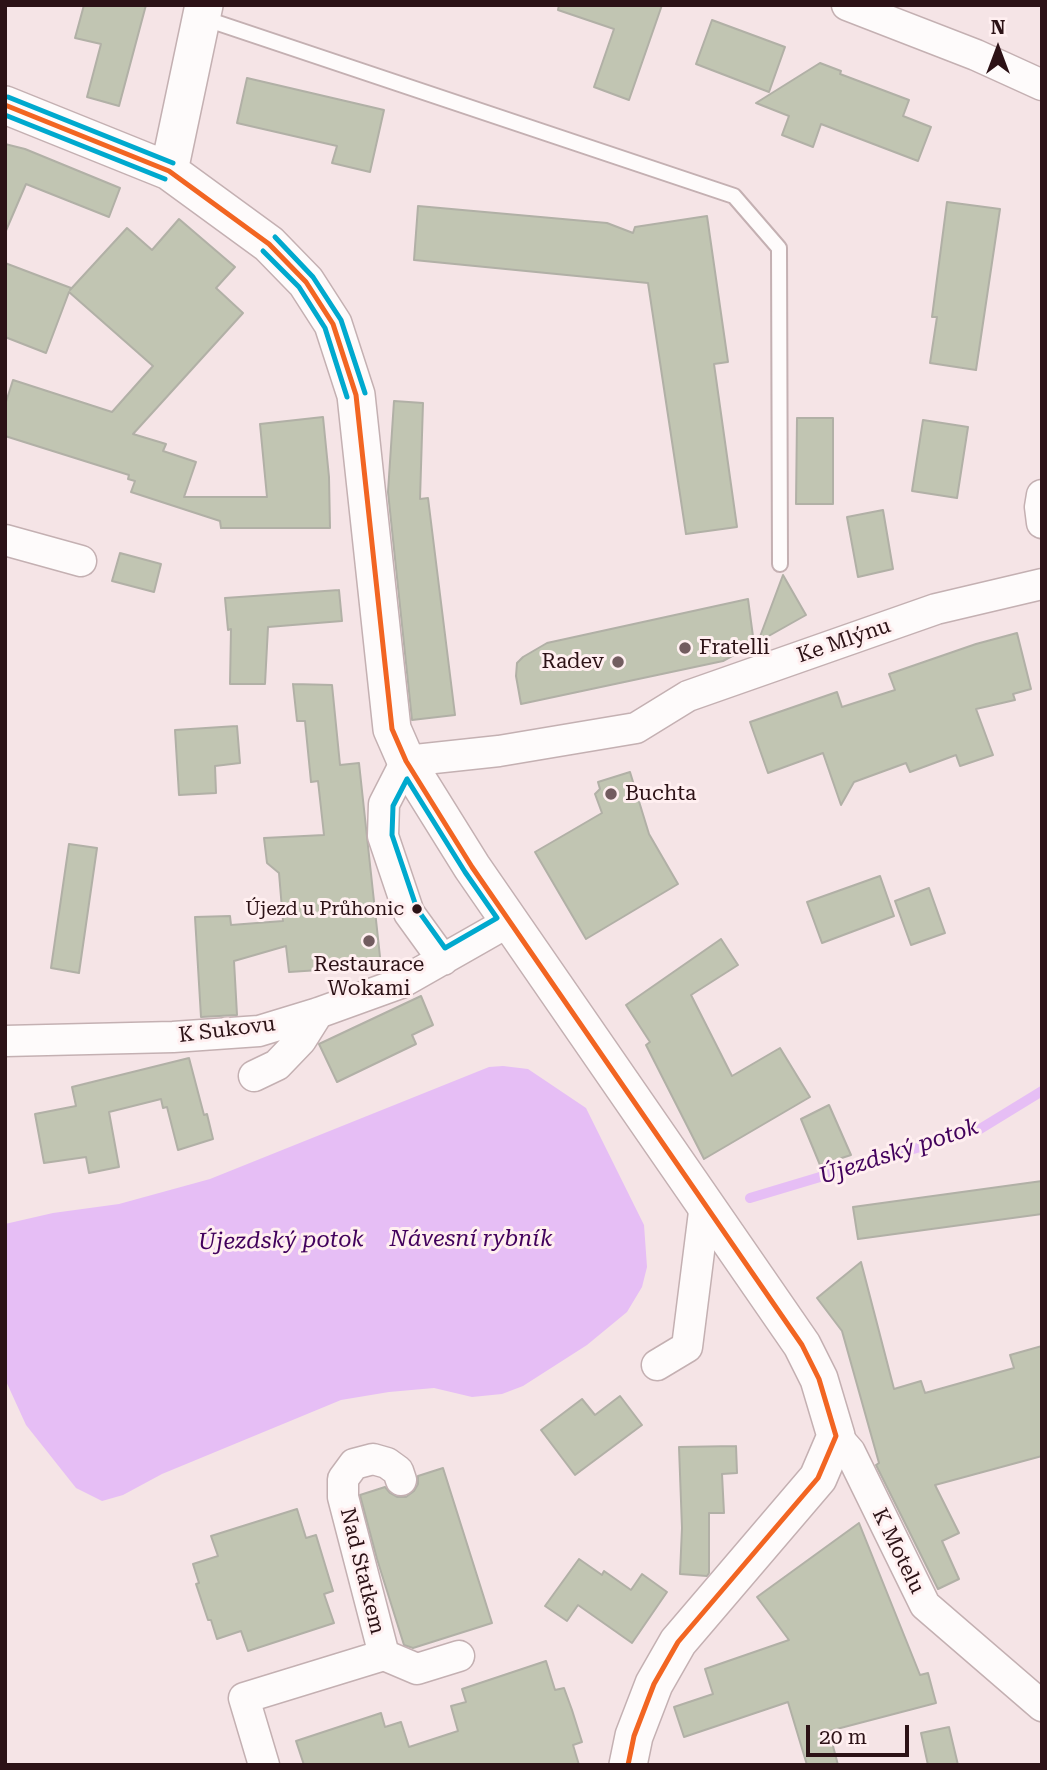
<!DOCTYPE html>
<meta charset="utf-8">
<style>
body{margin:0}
#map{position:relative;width:1047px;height:1770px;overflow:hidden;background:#f5e4e6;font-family:"Roboto Serif",serif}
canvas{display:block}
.frame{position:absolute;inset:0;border:7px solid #2c1216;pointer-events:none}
.north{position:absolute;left:963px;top:14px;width:70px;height:70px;-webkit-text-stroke:5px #ffeff0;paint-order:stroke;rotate:0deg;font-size:19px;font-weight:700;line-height:28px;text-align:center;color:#2c1216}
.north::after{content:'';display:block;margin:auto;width:24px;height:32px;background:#2c1216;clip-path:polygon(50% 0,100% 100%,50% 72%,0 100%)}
.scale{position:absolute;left:806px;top:1725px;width:103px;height:32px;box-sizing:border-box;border:4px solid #2c1216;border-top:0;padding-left:9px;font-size:21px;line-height:24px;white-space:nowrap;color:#2c1216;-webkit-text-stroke:5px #ffeff0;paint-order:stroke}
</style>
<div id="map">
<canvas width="1047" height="1770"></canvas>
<div class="frame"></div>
<div class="north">N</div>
<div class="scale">20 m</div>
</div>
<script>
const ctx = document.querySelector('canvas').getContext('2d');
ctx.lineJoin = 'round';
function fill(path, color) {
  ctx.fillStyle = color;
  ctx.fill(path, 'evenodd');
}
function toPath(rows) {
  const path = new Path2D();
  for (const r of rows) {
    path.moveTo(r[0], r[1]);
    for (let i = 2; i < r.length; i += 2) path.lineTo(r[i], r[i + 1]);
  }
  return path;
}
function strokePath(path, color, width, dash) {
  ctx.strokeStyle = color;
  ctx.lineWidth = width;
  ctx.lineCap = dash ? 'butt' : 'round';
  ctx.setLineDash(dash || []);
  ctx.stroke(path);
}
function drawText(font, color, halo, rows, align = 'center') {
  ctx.font = font + ' "Roboto Serif",serif';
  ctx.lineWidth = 6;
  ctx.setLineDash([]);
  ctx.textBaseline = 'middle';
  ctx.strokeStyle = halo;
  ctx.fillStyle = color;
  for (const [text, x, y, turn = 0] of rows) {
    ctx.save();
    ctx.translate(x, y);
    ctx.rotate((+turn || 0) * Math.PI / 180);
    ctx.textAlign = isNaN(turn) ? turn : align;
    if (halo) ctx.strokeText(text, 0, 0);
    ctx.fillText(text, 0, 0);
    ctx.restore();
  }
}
const water = toPath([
 [503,1066,528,1069,586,1108,644,1225,647,1267,642,1287,627,1312,587,1345,523,1386,502,1394,472,1397,434,1388,389,1392,341,1400,162,1474,123,1495,102,1501,76,1488,26,1425,5,1379,5,1224,53,1213,119,1204,210,1179,489,1067]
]);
const stream = toPath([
 [750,1198,980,1129,1042,1091]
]);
const building = toPath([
 [84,5,146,5,119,106,87,97,101,44,75,38,84,5],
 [559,5,662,5,629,100,594,87,614,29,558,10,559,5],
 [712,20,785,47,769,92,696,64,712,20],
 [820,63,841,71,840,74,909,100,903,116,931,127,918,161,821,124,813,147,782,135,789,116,756,103,820,63],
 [247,78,384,110,370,172,332,163,337,146,237,123,247,78],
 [5,144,25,149,120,188,109,217,26,184,5,233,5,144],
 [947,202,1000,209,976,370,930,363,937,317,932,317,947,202],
 [418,206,607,223,633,233,635,227,707,216,728,362,714,364,737,527,686,534,648,283,414,260,418,206],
 [179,219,235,267,216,288,243,313,133,434,166,444,163,451,196,462,184,497,267,497,260,424,323,417,329,477,330,528,221,528,220,521,131,492,135,481,128,479,129,475,5,436,5,405,13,380,112,412,153,366,69,292,46,353,5,337,5,263,71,288,70,290,127,228,152,250,179,219],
 [394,401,423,403,420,499,428,498,455,715,412,720,388,492,394,401],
 [797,418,833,418,833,504,796,504,797,418],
 [923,420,968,427,957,498,912,491,923,420],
 [883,510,893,569,858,577,847,517,883,510],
 [120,553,161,564,154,592,112,581,120,553],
 [783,575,806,615,758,642,783,575],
 [339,590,342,621,268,627,265,684,230,684,231,629,228,630,225,598,339,590],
 [748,599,754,644,723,661,521,704,516,676,517,663,523,657,547,643,748,599],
 [1017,633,1031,689,1013,694,1015,700,976,709,993,755,960,766,956,755,910,772,906,763,854,782,841,805,823,753,768,773,750,722,837,692,842,707,895,690,889,674,976,644,1017,633],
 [293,684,332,685,340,765,359,763,381,966,289,972,286,946,234,961,237,1015,201,1017,195,917,230,916,231,925,283,921,279,873,267,863,264,838,324,835,318,781,311,782,305,721,297,721,293,684],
 [237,726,240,763,215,766,216,793,179,795,175,730,237,726],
 [630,772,649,834,678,884,586,939,535,852,602,813,595,794,600,789,598,782,630,772],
 [69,844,97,848,79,973,51,968,69,844],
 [880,876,894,916,822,943,807,902,880,876],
 [929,888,945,933,911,945,895,901,929,888],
 [721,939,738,965,691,995,732,1076,780,1048,810,1097,704,1159,646,1045,650,1042,626,1005,721,939],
 [421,996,433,1025,412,1035,416,1044,337,1082,319,1044,421,996],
 [189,1058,204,1115,207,1114,213,1139,178,1150,167,1107,163,1108,161,1099,109,1112,119,1167,89,1173,86,1157,44,1163,35,1114,76,1106,72,1087,189,1058],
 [829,1105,851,1155,820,1165,801,1119,829,1105],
 [1042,1181,1042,1214,858,1239,853,1207,1042,1181],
 [861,1262,894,1389,921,1381,925,1393,1014,1368,1010,1355,1042,1346,1042,1456,935,1485,959,1533,942,1541,959,1579,938,1589,876,1465,879,1463,842,1331,817,1298,861,1262],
 [620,1396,642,1425,575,1475,541,1430,582,1399,595,1415,620,1396],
 [736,1446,737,1473,722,1474,724,1513,709,1513,709,1573,707,1576,680,1574,682,1528,679,1447,736,1446],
 [443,1468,492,1623,413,1648,404,1645,377,1559,360,1495,385,1487,390,1493,397,1497,406,1497,414,1491,418,1484,418,1476,443,1468],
 [297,1509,306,1538,316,1535,333,1591,324,1594,334,1623,248,1651,241,1631,217,1639,211,1620,208,1620,196,1584,199,1583,193,1564,218,1556,211,1536,297,1509],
 [859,1523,920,1675,928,1673,936,1703,829,1731,838,1765,807,1765,788,1702,684,1737,674,1707,713,1694,705,1669,789,1640,757,1597,859,1523],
 [579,1559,602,1575,604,1571,631,1590,642,1574,667,1592,632,1643,578,1605,567,1621,545,1606,579,1559],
 [546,1661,555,1690,564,1688,572,1710,582,1742,573,1745,579,1765,304,1765,296,1741,381,1713,385,1727,401,1722,409,1747,458,1731,451,1706,466,1702,462,1689,546,1661],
 [949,1727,958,1765,928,1765,921,1733,949,1727]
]);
const service = toPath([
 [203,18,734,196,779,248,780,564]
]);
const minor = toPath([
 [847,5,976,55,1042,85],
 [1042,495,1040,507,1042,523],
 [5,540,81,561],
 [443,960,409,913,383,836,384,804,406,761,499,751,636,728,688,696,936,609,1042,584],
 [5,1041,173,1037,259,1031,318,1013,401,983,510,921],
 [254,1076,277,1065,301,1040,318,1013],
 [657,1365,687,1347,705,1204],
 [836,1436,850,1452,925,1605,1042,1706],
 [384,1655,343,1497,343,1479,354,1464,373,1459,387,1463,398,1471,401,1480],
 [264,1765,244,1698,384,1655,417,1669,459,1656]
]);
const tertiary = toPath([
 [5,105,169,171,269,244,306,282,333,324,356,395,392,729,406,761,472,867,802,1345,819,1379,836,1436,818,1478,678,1642,654,1684,634,1736,628,1765],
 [169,171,204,5]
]);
const bus1 = toPath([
 [5,105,169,171,269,244,306,282,333,324,356,395,392,729,406,761,472,867,802,1345,819,1379,836,1436,818,1478,678,1642,654,1684,634,1736,628,1765]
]);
const bus2 = toPath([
 [8,97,173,163],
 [5,115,165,179],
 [275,237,313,277,341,320,365,393],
 [263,251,299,287,325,328,347,397],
 [407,779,465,872,497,918,445,948,417,909,392,835,393,806,407,779]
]);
const markers = [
 [685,648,7,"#725c5f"],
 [618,662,7,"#725c5f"],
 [611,794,7,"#725c5f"],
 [417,909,6,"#2c1216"],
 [369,941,7,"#725c5f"]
];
const busNames = [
 ["Újezd u Průhonic",404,909]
];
const streetNames = [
 ["Ke Mlýnu",844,641,-19],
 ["K Sukovu",227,1030,-7],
 ["K Motelu",898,1551,64],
 ["Nad Statkem",362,1571,76]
];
const poiNames = [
 ["Fratelli",699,648],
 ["Radev",604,662,"right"],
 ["Buchta",625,794],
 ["Restaurace",369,965,"center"],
 ["Wokami",369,989,"center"]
];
const waterNames = [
 ["Újezdský potok",899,1152,-18],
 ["Návesní rybník",471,1239],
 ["Újezdský potok",281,1241,-1]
];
fill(water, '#e6bef5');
strokePath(stream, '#e6bef5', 10);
fill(building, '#c1c5b2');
strokePath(building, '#b1b0a6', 2);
strokePath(service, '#c4b0b2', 18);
strokePath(minor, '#c4b0b2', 33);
strokePath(tertiary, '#c4b0b2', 40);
strokePath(service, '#fefbfb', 14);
strokePath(minor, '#fefbfb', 30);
strokePath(tertiary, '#fefbfb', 37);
strokePath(bus1, '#f26522', 5);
strokePath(bus2, '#00a9ce', 5);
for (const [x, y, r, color] of markers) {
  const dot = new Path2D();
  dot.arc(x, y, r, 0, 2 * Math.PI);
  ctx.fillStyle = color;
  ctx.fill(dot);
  strokePath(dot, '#ffeff0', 2.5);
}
drawText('19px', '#2c1216', '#ffeff0', busNames, 'right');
drawText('21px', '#2c1216', '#ffeff0', streetNames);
drawText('21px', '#2c1216', '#ffeff0', poiNames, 'left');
drawText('italic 23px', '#42015c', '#ffeff0', waterNames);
</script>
